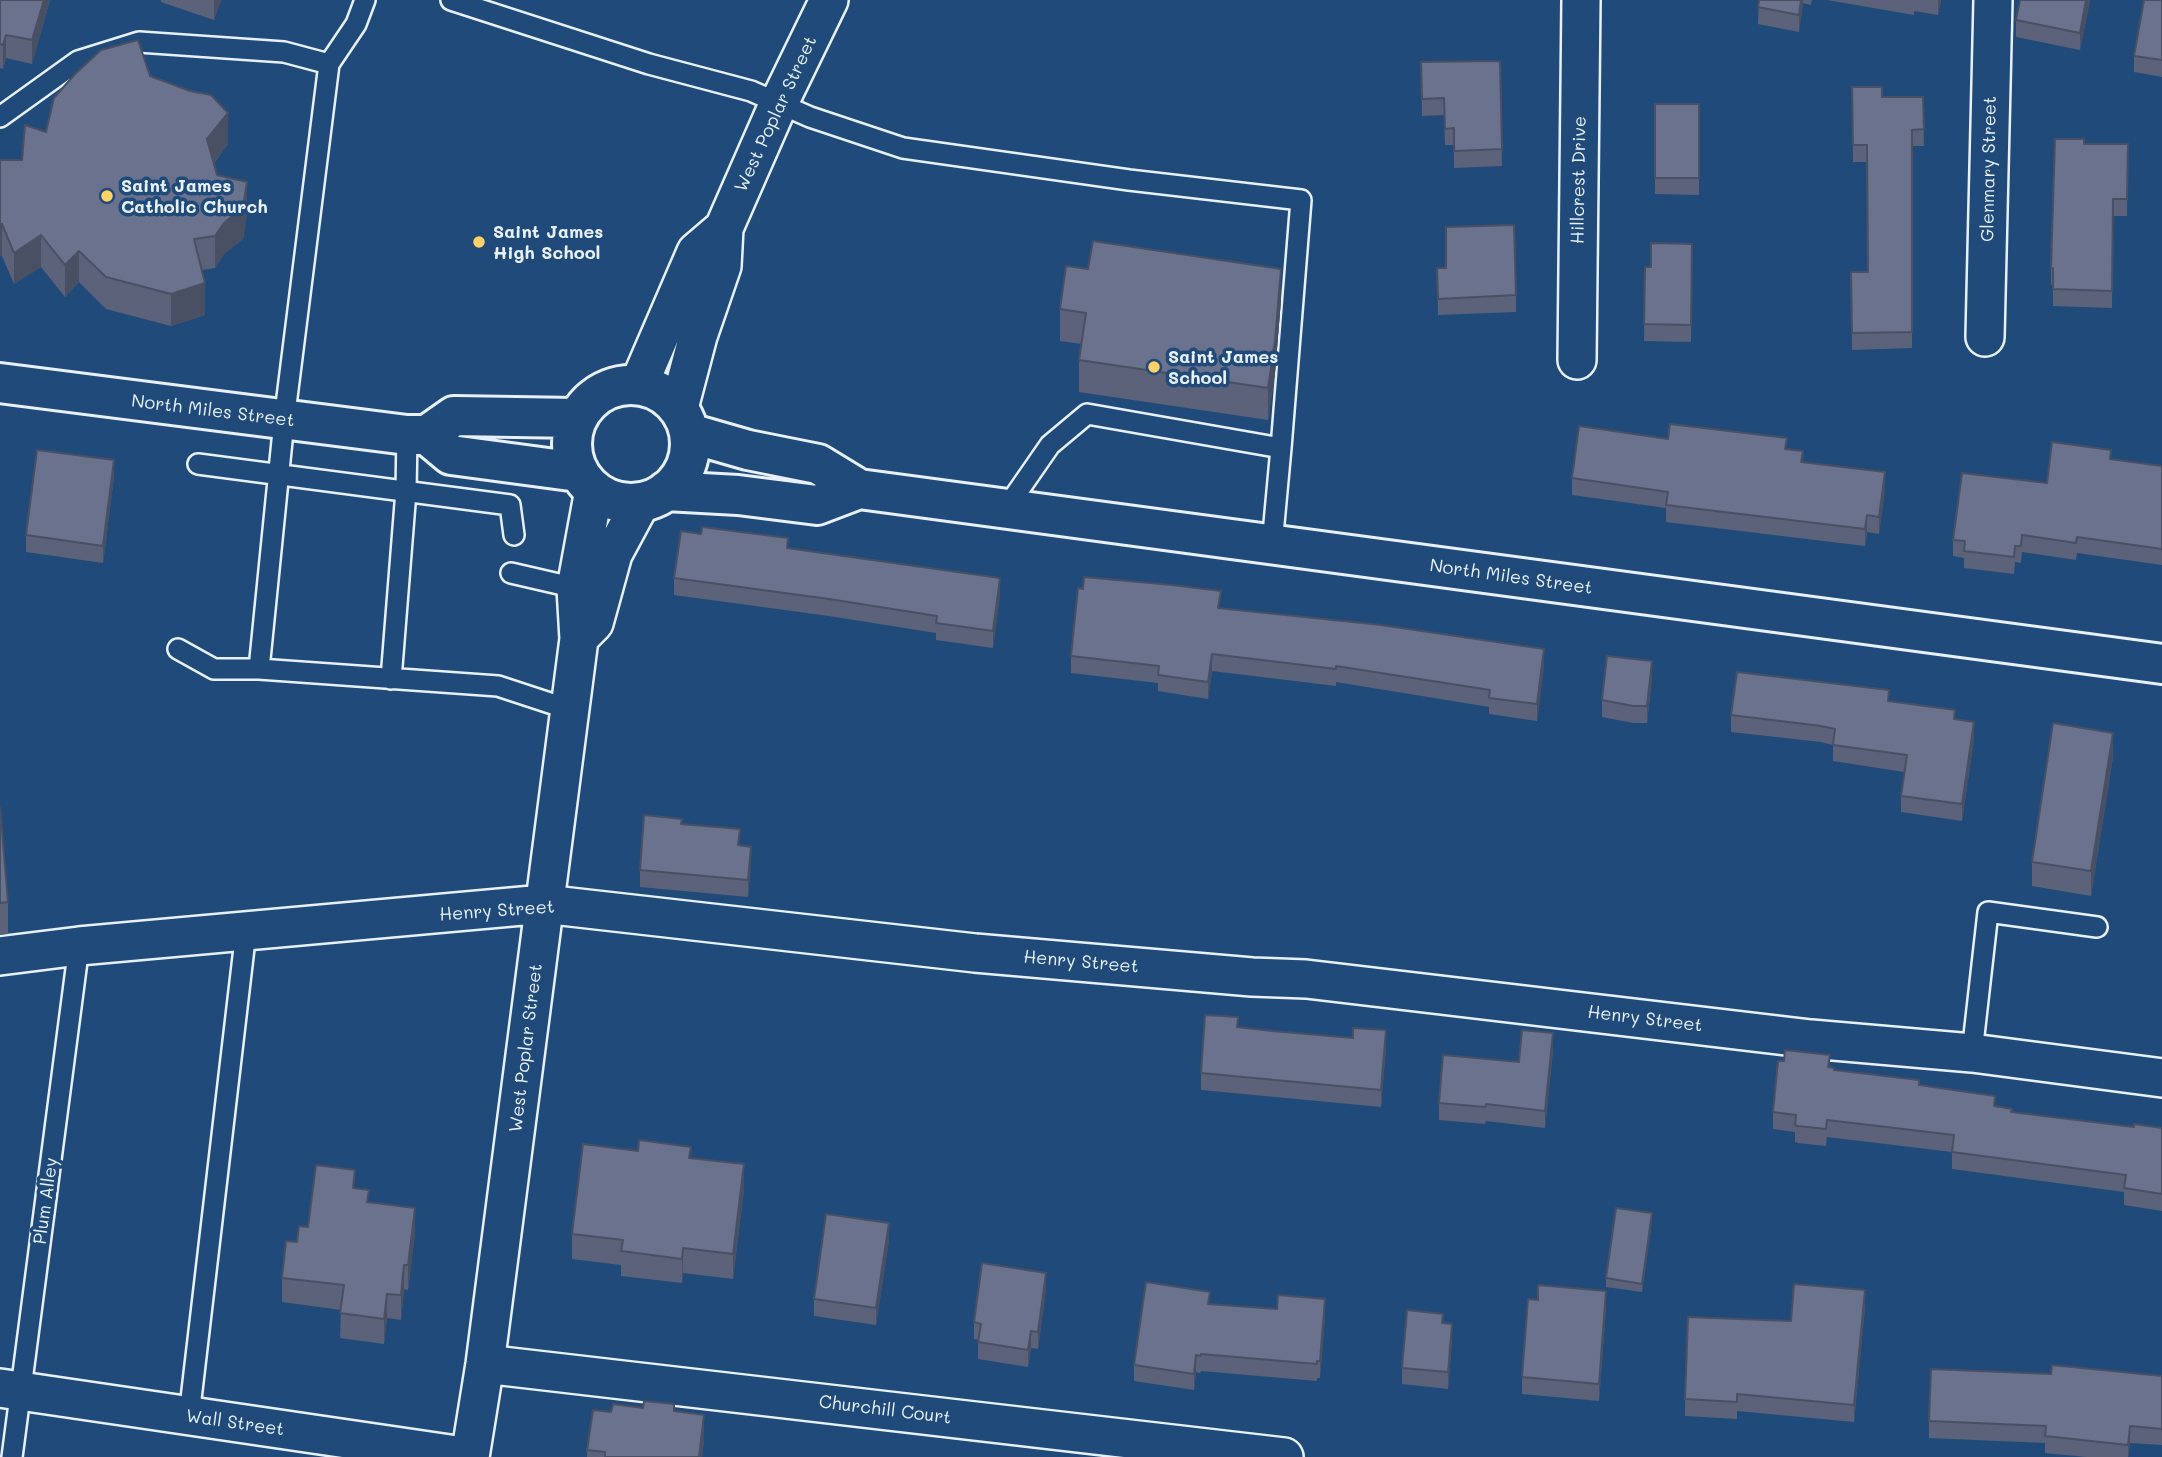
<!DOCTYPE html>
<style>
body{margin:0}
canvas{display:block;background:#1f4a7a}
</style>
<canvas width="2162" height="1457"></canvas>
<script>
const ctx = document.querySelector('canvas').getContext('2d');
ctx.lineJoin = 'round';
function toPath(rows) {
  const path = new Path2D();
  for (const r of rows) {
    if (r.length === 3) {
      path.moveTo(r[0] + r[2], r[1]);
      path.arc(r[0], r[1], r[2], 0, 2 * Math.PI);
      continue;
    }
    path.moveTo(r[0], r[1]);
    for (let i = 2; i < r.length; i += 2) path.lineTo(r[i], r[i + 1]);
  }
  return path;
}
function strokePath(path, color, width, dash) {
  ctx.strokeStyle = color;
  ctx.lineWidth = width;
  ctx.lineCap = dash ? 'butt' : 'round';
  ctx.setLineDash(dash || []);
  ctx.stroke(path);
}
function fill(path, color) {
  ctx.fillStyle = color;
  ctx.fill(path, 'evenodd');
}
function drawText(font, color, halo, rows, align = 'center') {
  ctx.font = font + ' Mali,sans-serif';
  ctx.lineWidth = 7;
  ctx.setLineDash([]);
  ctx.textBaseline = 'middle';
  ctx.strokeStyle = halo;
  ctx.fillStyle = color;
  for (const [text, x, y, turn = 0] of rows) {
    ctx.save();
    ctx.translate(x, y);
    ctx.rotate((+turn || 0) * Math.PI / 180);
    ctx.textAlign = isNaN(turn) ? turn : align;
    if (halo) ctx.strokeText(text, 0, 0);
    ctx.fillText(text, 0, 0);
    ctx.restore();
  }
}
const lane = toPath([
 [451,0,649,64,751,91,810,117,903,148,1129,180,1301,200,1281,448,1087,414,1050,445,1005,510],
 [0,117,78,61,139,42,284,52,329,64,356,24,365,0],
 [198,464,510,505,514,535],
 [1272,545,1281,448],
 [511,573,576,588],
 [178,649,214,669,259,669,498,686,568,709],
 [259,669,284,421,329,64],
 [391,679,406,491,407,435],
 [1972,1053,1988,912,2097,927],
 [189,1416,246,931],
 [12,1457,79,946]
]);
const street = toPath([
 [1985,337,1993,0],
 [1577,360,1581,0],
 [639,384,696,252,724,228],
 [679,408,698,336,722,266,724,228,778,105,829,0],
 [579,638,594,623,613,554,641,502],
 [0,956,79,946,544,904,975,953,1252,977,1306,979,1811,1039,1972,1053,2162,1078],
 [485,1364,1284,1457],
 [0,1388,470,1457],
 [470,1457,485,1364,579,639,576,588,594,490]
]);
const secondary = toPath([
 [0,383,407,435,427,435,454,416,577,418],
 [631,444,59],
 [689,433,748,450,818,464,859,489,2162,664],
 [427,435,451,455,578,472],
 [666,491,738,495,817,505,859,489]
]);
const wall = toPath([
 [0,0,50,0,32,64,6,58,3,69,0,68],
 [161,0,221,0,214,20,161,2],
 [1759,0,1812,0,1811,5,1803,3,1799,32,1758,24],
 [1827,0,1941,0,1938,15,1914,11,1914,15],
 [2020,0,2090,0,2080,50,2016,37,2016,20],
 [2162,0,2162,77,2134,72,2134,56],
 [1500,61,1502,166,1454,168,1454,145,1445,145,1444,115,1422,116,1421,62],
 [150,76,228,144,214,163,217,175,247,214,243,239,224,254,215,268,202,270,205,315,171,326,106,309,79,282,65,297,41,267,14,284,2,256,0,256,0,160,22,160,46,132],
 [1852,87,1882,97,1923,97,1924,146,1912,146,1912,348,1852,350,1851,272,1868,272,1867,162,1853,162],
 [1655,104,1699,104,1699,195,1655,194],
 [2084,144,2128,144,2127,216,2113,216,2112,308,2053,306,2053,285,2051,285,2051,268],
 [1692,244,1691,342,1644,341,1645,267,1651,267],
 [1437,268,1446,268,1516,295,1516,312,1438,315],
 [1088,269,1281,300,1275,373,1268,420,1079,392,1079,360,1082,344,1060,341,1060,309],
 [1668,439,1787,449,1803,462,1885,489,1879,534,1867,532,1865,546,1666,522,1666,508,1572,495,1572,478],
 [2111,459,2162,466,2162,565,2077,553,2076,560,2022,552,2021,563,2015,562,2014,574,1964,568,1964,558,1953,556,1953,540,2047,483],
 [114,477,103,563,26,552,26,535],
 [788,549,1000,595,993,648,936,640,936,633,829,616,674,595,674,578],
 [1221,608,1544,666,1537,721,1489,714,1489,707,1336,682,1336,686,1212,671,1208,699,1158,691,1158,683,1071,673,1071,656],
 [1652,678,1647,723,1633,723,1602,717,1602,700],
 [1889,701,1955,719,1974,739,1962,821,1901,812,1901,796,1904,772,1833,761,1833,745,1821,742,1731,732,1731,715],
 [2113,757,2091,896,2032,886,2032,862],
 [0,808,8,902,8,934,0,935],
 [682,824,740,846,751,864,748,897,640,887,640,870],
 [1238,1027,1386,1047,1381,1107,1201,1090,1201,1073],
 [1553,1050,1545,1128,1486,1121,1485,1124,1439,1120,1439,1103],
 [1830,1067,1834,1070,1919,1085,1995,1106,2012,1112,2134,1127,2162,1128,2162,1211,2124,1205,2124,1192,1952,1169,1952,1152,1827,1137,1826,1146,1798,1143,1795,1142,1795,1132,1773,1129,1773,1112],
 [691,1158,744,1189,733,1279,683,1273,682,1283,621,1276,621,1265,572,1259,572,1234],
 [355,1189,369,1203,415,1233,408,1290,404,1289,401,1320,387,1318,384,1344,340,1338,341,1310,282,1302,282,1278,297,1242,308,1227],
 [1652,1222,1642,1292,1606,1287,1606,1278],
 [889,1240,876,1325,814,1316,814,1299],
 [1046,1289,1038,1349,1031,1348,1028,1367,978,1359,978,1340,974,1339,974,1322],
 [1210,1304,1325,1316,1320,1378,1317,1378,1317,1381,1201,1371,1200,1373,1196,1372,1194,1390,1134,1381,1134,1365],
 [1865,1307,1854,1422,1737,1411,1737,1419,1685,1416,1685,1399,1791,1321],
 [1606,1308,1599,1401,1522,1394,1522,1377],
 [1452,1341,1448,1389,1402,1384,1402,1368],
 [2051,1374,2162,1376,2162,1445,2130,1443,2128,1457,2086,1457,2045,1453,2045,1443,1929,1438,1929,1421],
 [674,1411,704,1440,702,1457,587,1457,587,1450,611,1412]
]);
const shadedWall = toPath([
 [44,0,50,0,32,64,32,40],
 [214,0,221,0,214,20],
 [1801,0,1803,0,1803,3,1799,32,1799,15],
 [1938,0,1941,0,1938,15],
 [2086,0,2090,0,2080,50,2080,33],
 [6,35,6,58,3,69,3,45],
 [228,113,228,144,207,171,207,139],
 [247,182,247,214,243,239,224,254,215,268,215,236],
 [0,224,2,224,2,256,0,256],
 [41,235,41,267,14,284,14,253],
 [79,251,79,282,65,297,65,265],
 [1281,269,1281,300,1275,373,1268,420,1268,388],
 [205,283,205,315,171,326,171,294],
 [114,460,114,477,103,563,103,546],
 [1885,472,1885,489,1879,534,1879,517],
 [1867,515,1867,532,1865,546,1865,529],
 [1000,578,1000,595,993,648,993,631],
 [1544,649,1544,666,1537,721,1537,704],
 [1212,654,1212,671,1208,699,1208,682],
 [1652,661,1652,678,1647,723,1647,706],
 [1974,722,1974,739,1962,821,1962,804],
 [2113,733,2113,757,2091,896,2091,871],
 [751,847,751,864,748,897,748,880],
 [1386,1030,1386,1047,1381,1107,1381,1090],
 [1553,1033,1553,1050,1545,1128,1545,1111],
 [744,1164,744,1189,733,1279,733,1254],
 [415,1208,415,1233,408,1290,408,1265],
 [1652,1213,1652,1222,1642,1292,1642,1284],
 [889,1223,889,1240,876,1325,876,1308],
 [683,1248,683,1273,682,1283,682,1259],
 [404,1265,404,1289,401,1320,401,1295],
 [1046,1273,1046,1289,1038,1349,1038,1332],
 [1865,1290,1865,1307,1854,1422,1854,1405],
 [1606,1291,1606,1308,1599,1401,1599,1384],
 [387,1294,387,1318,384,1344,384,1319],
 [1325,1299,1325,1316,1320,1378,1320,1361],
 [1452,1324,1452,1341,1448,1389,1448,1372],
 [1031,1331,1031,1348,1028,1367,1028,1350],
 [1196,1355,1196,1372,1194,1390,1194,1374],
 [704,1415,704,1440,702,1457,699,1457],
 [2130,1426,2130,1443,2128,1457,2128,1445]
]);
const building = toPath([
 [0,0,44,0,32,40,6,35,3,45,0,44,0,0],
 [1759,0,1801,0,1799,15,1758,7,1759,0],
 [2020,0,2086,0,2080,33,2016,20,2020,0],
 [2144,0,2162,0,2162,60,2134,56,2144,0],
 [138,40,150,76,190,91,211,95,228,113,207,139,217,175,247,182,243,207,224,223,215,236,194,239,205,283,171,294,106,277,79,251,65,265,41,235,14,253,2,224,0,224,0,160,22,160,25,125,46,132,54,98,75,74,101,50,138,40],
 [1500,61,1502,149,1454,151,1454,128,1445,129,1444,98,1422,99,1421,62,1500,61],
 [1852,87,1882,87,1882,97,1923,97,1924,129,1912,130,1912,332,1852,333,1851,272,1868,272,1867,145,1853,145,1852,87],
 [1655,104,1699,104,1699,178,1655,178,1655,104],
 [2055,139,2084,139,2084,144,2128,144,2127,199,2113,199,2112,291,2053,289,2053,268,2051,268,2055,139],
 [1514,225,1516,295,1438,299,1437,268,1446,268,1446,227,1514,225],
 [1093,241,1281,269,1275,341,1268,388,1079,360,1086,313,1060,309,1066,266,1088,269,1093,241],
 [1651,243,1692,244,1691,325,1644,324,1645,267,1651,267,1651,243],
 [1670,424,1787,438,1785,449,1803,451,1801,462,1885,472,1879,517,1867,515,1865,529,1666,505,1668,492,1572,478,1579,426,1668,439,1670,424],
 [2052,442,2111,450,2110,459,2162,466,2162,549,2077,537,2076,543,2022,535,2021,546,2015,546,2014,557,1964,551,1965,541,1953,540,1962,473,2047,483,2052,442],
 [37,450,114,460,103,546,26,535,37,450],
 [702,527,788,538,787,548,1000,578,993,631,936,623,937,616,829,599,674,578,681,531,701,534,702,527],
 [1084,577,1172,585,1221,591,1218,608,1381,625,1544,649,1537,704,1489,698,1490,690,1336,666,1336,669,1212,654,1208,682,1158,675,1159,666,1071,656,1078,588,1083,589,1084,577],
 [1607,656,1652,661,1647,706,1633,706,1602,700,1607,656],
 [1737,672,1889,690,1888,701,1955,710,1954,719,1974,722,1962,804,1901,796,1907,755,1833,745,1835,729,1821,726,1731,715,1737,672],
 [2053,723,2113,733,2091,871,2032,862,2053,723],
 [0,808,8,902,0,903,0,808],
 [644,815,682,819,681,824,740,829,738,845,751,847,748,880,640,870,644,815],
 [1205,1015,1238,1017,1237,1027,1272,1031,1353,1038,1353,1028,1386,1030,1381,1090,1201,1073,1205,1015],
 [1522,1030,1553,1033,1545,1111,1486,1104,1485,1107,1439,1103,1443,1055,1519,1062,1522,1030],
 [1785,1050,1830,1055,1828,1067,1834,1068,1834,1070,1919,1080,1919,1085,1995,1096,1994,1106,2012,1109,2011,1112,2134,1127,2134,1124,2162,1128,2162,1194,2124,1188,2126,1175,1952,1152,1954,1135,1827,1120,1826,1129,1798,1126,1795,1125,1796,1115,1773,1112,1778,1061,1784,1061,1785,1050],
 [639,1140,691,1147,689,1158,744,1164,733,1254,683,1248,682,1259,621,1251,623,1240,572,1234,583,1144,638,1151,639,1140],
 [316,1165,355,1170,353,1188,369,1190,367,1202,415,1208,408,1265,404,1265,401,1295,387,1294,384,1319,340,1313,344,1285,282,1278,286,1241,297,1242,299,1226,308,1227,316,1165],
 [1616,1208,1652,1213,1642,1284,1606,1278,1616,1208],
 [826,1214,889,1223,876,1308,814,1299,826,1214],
 [982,1263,1046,1273,1038,1332,1031,1331,1028,1350,978,1342,981,1324,974,1322,982,1263],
 [1146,1282,1210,1292,1208,1304,1277,1309,1278,1295,1325,1299,1320,1361,1317,1361,1317,1364,1201,1354,1200,1356,1196,1355,1194,1374,1134,1365,1146,1282],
 [1794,1284,1865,1290,1854,1405,1737,1394,1737,1402,1685,1399,1688,1317,1791,1321,1794,1284],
 [1538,1285,1606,1291,1599,1384,1522,1377,1528,1299,1538,1300,1538,1285],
 [1407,1310,1443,1314,1442,1323,1452,1324,1448,1372,1402,1368,1407,1310],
 [2052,1365,2162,1376,2162,1429,2130,1426,2128,1445,2045,1436,2046,1426,1929,1421,1931,1369,2051,1374,2052,1365],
 [644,1401,674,1404,674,1411,704,1415,699,1457,605,1457,605,1452,587,1450,593,1410,611,1412,613,1404,643,1408,644,1401]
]);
const markers = [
 [107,196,7,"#ffd166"],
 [479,242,7,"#ffd166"],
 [1154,367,7,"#ffd166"]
];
const streetNames = [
 ["West Poplar Street",776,114,-65],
 ["Glenmary Street",1989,169,-89],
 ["Hillcrest Drive",1579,180,-89],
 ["North Miles Street",213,411,7],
 ["North Miles Street",1511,577,8],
 ["Henry Street",497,911,-4],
 ["Henry Street",1081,962,5],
 ["Henry Street",1645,1019,7],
 ["West Poplar Street",526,1048,-83],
 ["Plum Alley",46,1201,-82],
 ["Churchill Court",885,1410,7],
 ["Wall Street",235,1423,8]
];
const poiNames = [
 ["Saint James",121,186],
 ["Catholic Church",121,207],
 ["Saint James",493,232],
 ["High School",493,253],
 ["Saint James",1168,357],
 ["School",1168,378]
];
strokePath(lane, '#e8f1f8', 24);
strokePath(street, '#e8f1f8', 42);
strokePath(secondary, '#e8f1f8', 44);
strokePath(lane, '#1f4a7a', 19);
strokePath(street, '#1f4a7a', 37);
strokePath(secondary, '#1f4a7a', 38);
fill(wall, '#5b6279');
fill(shadedWall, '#4a5063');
fill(building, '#6a728d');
strokePath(building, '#4a5063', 2);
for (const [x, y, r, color] of markers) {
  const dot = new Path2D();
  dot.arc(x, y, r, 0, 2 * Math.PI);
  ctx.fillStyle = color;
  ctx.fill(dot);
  strokePath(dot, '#1f4a7a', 2.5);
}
drawText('18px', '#e8f1f8', '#1f4a7a', streetNames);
drawText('bold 18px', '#e8f1f8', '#1f4a7a', poiNames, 'left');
</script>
